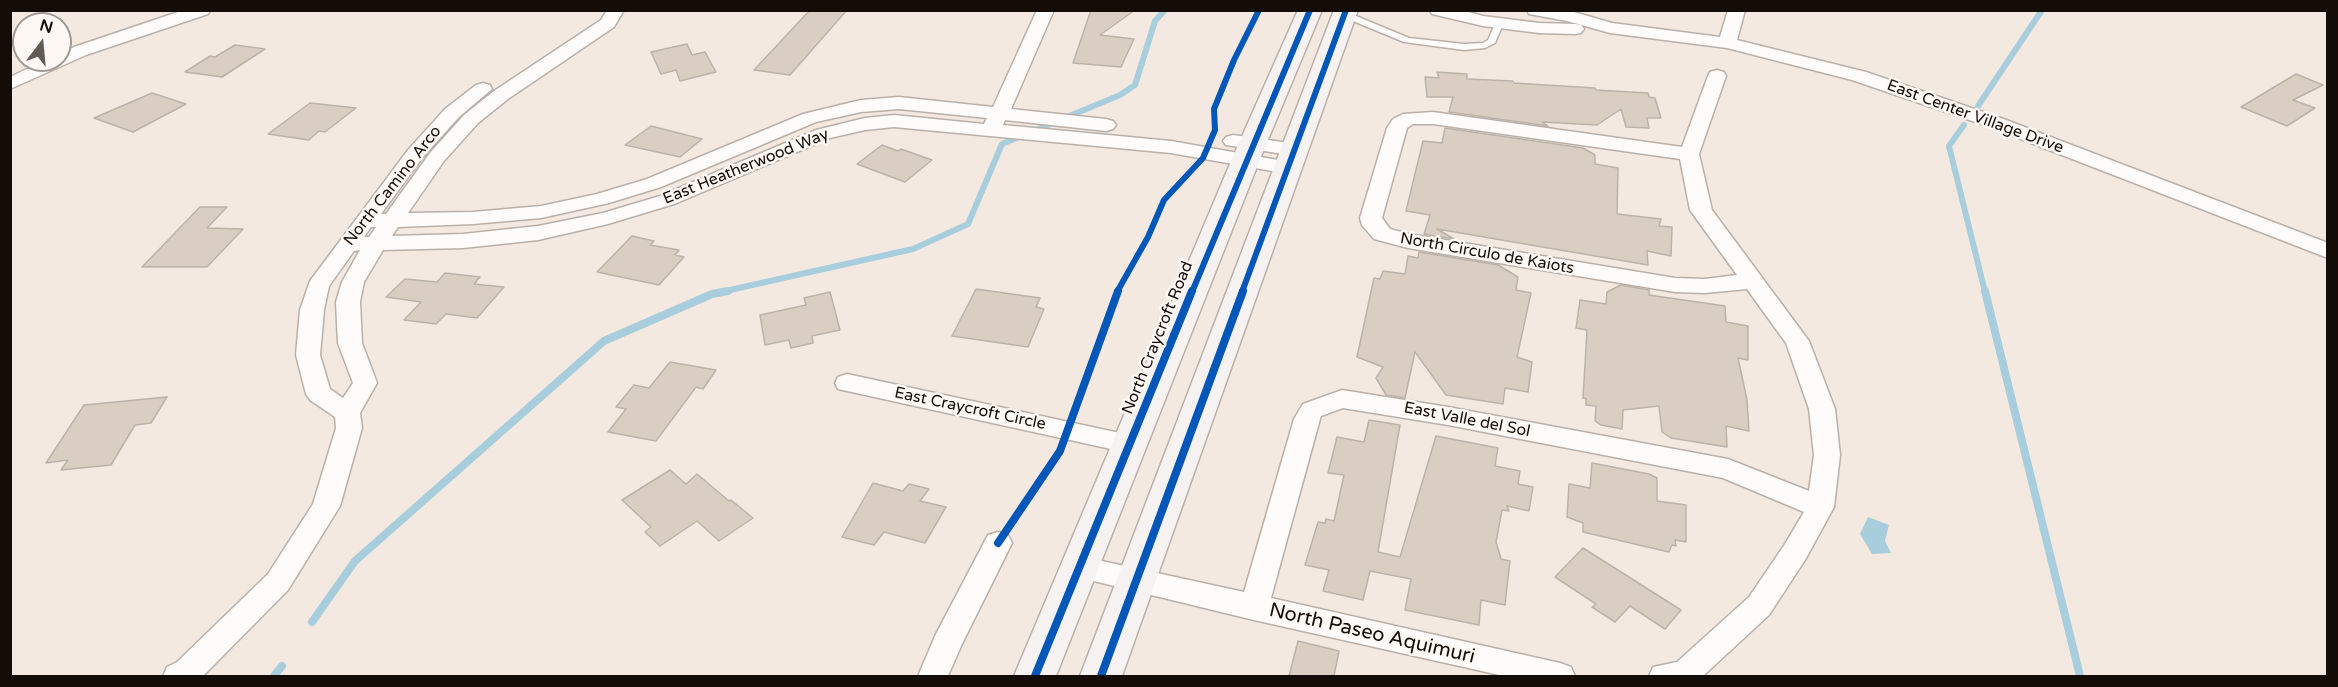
<!DOCTYPE html>
<style>
body{margin:0}
#map{position:relative;width:2338px;height:687px;overflow:hidden;background:#f4e9e0;font-family:"Varela Round",sans-serif}
canvas{display:block}
.frame{position:absolute;inset:0;border:12px solid #140c06;pointer-events:none}
.north{position:absolute;left:12px;top:12px;width:60px;height:60px;box-sizing:border-box;background:#fdf8f4;border:2px solid #a09a95;border-radius:50%;rotate:16deg;font-size:16px;font-weight:700;line-height:24px;text-align:center;color:#140c06}
.north::after{content:'';display:block;margin:auto;width:21px;height:27px;background:#625952;clip-path:polygon(50% 0,100% 100%,50% 72%,0 100%)}
</style>
<div id="map">
<canvas width="2338" height="687"></canvas>
<div class="frame"></div>
<div class="north">N</div>
</div>
<script>
const ctx = document.querySelector('canvas').getContext('2d');
ctx.lineJoin = 'round';
function fill(path, color) {
  ctx.fillStyle = color;
  ctx.fill(path, 'evenodd');
}
function toPath(rows) {
  const path = new Path2D();
  for (const r of rows) {
    path.moveTo(r[0], r[1]);
    for (let i = 2; i < r.length; i += 2) path.lineTo(r[i], r[i + 1]);
  }
  return path;
}
function strokePath(path, color, width, dash) {
  ctx.strokeStyle = color;
  ctx.lineWidth = width;
  ctx.lineCap = dash ? 'butt' : 'round';
  ctx.setLineDash(dash || []);
  ctx.stroke(path);
}
function drawText(font, color, halo, rows, align = 'center') {
  ctx.font = font + ' "Varela Round",sans-serif';
  ctx.lineWidth = 5;
  ctx.setLineDash([]);
  ctx.textBaseline = 'middle';
  ctx.strokeStyle = halo;
  ctx.fillStyle = color;
  for (const [text, x, y, turn = 0] of rows) {
    ctx.save();
    ctx.translate(x, y);
    ctx.rotate((+turn || 0) * Math.PI / 180);
    ctx.textAlign = isNaN(turn) ? turn : align;
    if (halo) ctx.strokeText(text, 0, 0);
    ctx.fillText(text, 0, 0);
    ctx.restore();
  }
}
const water = toPath([
 [1868,517,1889,525,1885,541,1891,553,1872,554,1860,534]
]);
const streamFar1 = toPath([
 [1978,106,2042,10],
 [1964,125,1949,146,1985,292],
 [721,292,913,249,968,224,1002,144,1120,95,1135,85,1155,21,1165,10]
]);
const stream = toPath([
 [1985,291,2080,676],
 [312,622,355,561,604,341,712,294,728,291],
 [274,676,282,666]
]);
const building = toPath([
 [810,10,847,10,790,75,754,70,810,10],
 [1091,10,1135,10,1100,35,1134,39,1121,67,1073,63,1091,10],
 [687,44,692,55,705,52,716,72,680,81,676,70,661,74,651,52,687,44],
 [235,45,265,49,222,77,185,72,210,56,215,57,235,45],
 [1437,72,1467,74,1467,79,1513,81,1514,83,1595,88,1596,90,1648,93,1649,97,1655,98,1661,118,1647,118,1649,128,1626,127,1621,109,1597,125,1542,122,1548,126,1449,112,1453,97,1427,97,1425,77,1439,78,1437,72],
 [2296,74,2323,85,2293,100,2315,108,2287,126,2241,107,2296,74],
 [152,93,186,104,133,132,94,118,152,93],
 [310,103,356,108,325,132,319,131,309,140,268,134,310,103],
 [651,126,702,139,680,157,625,145,651,126],
 [1445,128,1583,148,1595,155,1595,164,1618,168,1617,214,1661,219,1659,226,1672,227,1671,256,1647,251,1648,265,1437,229,1454,239,1424,234,1430,215,1406,211,1423,141,1442,143,1445,128],
 [882,145,898,151,901,149,932,160,905,182,857,164,882,145],
 [200,207,227,207,207,228,243,229,207,267,142,267,200,207],
 [632,236,654,241,650,245,679,250,675,255,684,257,659,285,597,272,632,236],
 [1419,252,1498,265,1518,277,1516,290,1531,293,1517,357,1532,362,1528,392,1505,388,1503,404,1446,395,1415,352,1405,398,1386,395,1376,378,1383,367,1357,357,1374,278,1380,279,1383,271,1405,274,1408,256,1418,258,1419,252],
 [445,273,480,277,474,284,504,287,477,318,446,314,436,324,404,320,421,302,386,297,405,279,437,282,445,273],
 [1621,285,1649,290,1649,295,1725,306,1726,322,1748,326,1748,360,1738,358,1747,400,1749,431,1726,426,1727,447,1671,438,1662,432,1659,406,1623,410,1622,429,1601,425,1595,421,1596,406,1586,405,1586,399,1583,398,1587,330,1576,328,1580,300,1606,304,1607,292,1621,285],
 [976,289,1040,298,1036,307,1044,309,1028,347,952,336,976,289],
 [830,292,840,330,812,336,813,343,791,348,789,340,765,345,760,315,806,305,804,298,830,292],
 [670,362,716,370,703,389,696,387,656,441,608,432,626,409,616,407,634,385,649,388,670,362],
 [167,397,151,423,135,425,111,465,61,470,68,460,46,463,84,405,167,397],
 [1369,420,1400,425,1378,552,1400,557,1436,436,1498,448,1495,466,1520,471,1518,484,1533,487,1529,511,1507,506,1509,511,1502,510,1496,542,1501,559,1510,561,1505,605,1481,600,1479,625,1405,610,1411,579,1370,571,1363,600,1323,591,1329,570,1305,565,1318,522,1325,523,1326,519,1334,521,1344,475,1328,473,1337,437,1364,442,1369,420],
 [1592,463,1649,474,1657,478,1657,501,1686,505,1686,542,1675,540,1676,546,1672,545,1669,552,1583,532,1583,523,1567,517,1569,484,1590,488,1592,463],
 [670,470,686,484,697,474,729,501,731,500,753,518,719,541,697,521,660,546,645,532,651,527,622,500,670,470],
 [873,483,903,491,909,484,929,489,920,501,946,507,925,543,884,532,874,545,842,537,873,483],
 [1583,548,1681,610,1665,629,1630,606,1615,622,1592,607,1596,604,1555,577,1583,548],
 [1298,641,1339,651,1334,676,1289,676,1298,641]
]);
const lane = toPath([
 [1344,11,1409,38,1464,44,1483,43,1488,40,1496,22,1503,24,1495,43,1485,48,1464,50,1404,42,1341,16,1341,12,1344,11]
]);
const street = toPath([
 [184,10,210,10,208,14,86,55,10,89,10,77,46,60,60,60,60,54,74,47,184,10],
 [607,10,624,10,614,27,508,99,478,123,444,161,408,213,473,212,541,206,597,194,647,179,803,114,861,100,899,97,993,107,1037,10,1054,10,1011,109,1106,119,1113,121,1116,125,1113,129,1106,131,1005,120,1003,125,1171,141,1289,162,1296,164,1299,168,1296,172,1289,174,1171,153,894,127,865,130,830,138,674,204,608,224,538,240,463,248,383,250,364,282,360,302,362,343,377,383,360,413,362,428,340,506,288,590,203,676,163,676,167,667,177,662,268,574,313,504,336,428,335,417,310,400,306,394,296,355,300,310,310,281,408,150,445,109,476,85,483,83,490,85,492,89,459,117,422,158,381,214,386,214,430,153,464,115,494,91,601,20,607,10],
 [899,109,987,118,984,124,894,115,865,118,816,130,660,196,603,213,538,226,463,234,392,236,398,227,473,224,541,218,609,203,661,187,816,122,861,112,899,109],
 [371,227,376,227,369,237,364,237,371,227],
 [360,250,342,282,336,302,338,343,353,383,343,398,330,389,320,355,324,310,329,286,354,251,360,250],
 [1430,10,1461,10,1483,16,1539,23,1575,24,1581,25,1584,29,1581,33,1575,34,1539,33,1483,26,1432,14,1430,10],
 [1527,10,1567,10,1612,23,1720,37,1728,10,1745,10,1737,40,1866,72,2001,118,2328,243,2328,258,1987,126,1852,80,1727,48,1610,33,1567,21,1529,14,1527,10],
 [1717,70,1724,72,1726,76,1699,154,1712,210,1809,341,1835,409,1840,455,1834,507,1805,560,1769,615,1703,676,1649,676,1653,667,1677,662,1749,597,1785,544,1804,512,1723,478,1448,425,1343,408,1321,416,1320,419,1271,598,1560,663,1571,667,1575,676,1504,676,1254,620,1069,575,1065,567,1069,559,1079,556,1244,592,1294,419,1303,404,1342,390,1448,407,1728,459,1809,491,1814,455,1809,409,1786,343,1747,289,1705,293,1675,292,1408,248,1374,239,1362,225,1360,218,1387,128,1393,119,1403,114,1433,112,1682,147,1708,76,1710,72,1717,70],
 [1413,124,1433,124,1680,159,1690,210,1737,275,1705,279,1675,278,1409,234,1390,229,1382,218,1407,128,1413,124],
 [1233,135,1296,144,1303,146,1306,150,1303,154,1296,156,1226,145,1223,141,1226,137,1233,135],
 [847,374,1129,435,1138,437,1142,444,1138,451,1129,453,838,389,835,383,838,377,847,374],
 [998,532,1008,535,1012,543,962,644,948,676,918,676,936,634,988,535,998,532]
]);
const secondary = toPath([
 [1298,10,1322,10,1260,159,1056,676,1014,676,1232,159,1298,10],
 [1334,10,1358,10,1122,676,1080,676,1334,10]
]);
const cyclewayFar1 = toPath([
 [1117,292,1148,237,1164,200,1203,158,1215,130,1214,109,1234,60,1259,10],
 [1192,292,1310,10],
 [1242,292,1346,10]
]);
const cycleway = toPath([
 [998,543,1060,451,1118,291],
 [1035,676,1192,291],
 [1101,676,1243,291]
]);
const streetNames = [
 ["East Center Village Drive",1975,117,20],
 ["East Heatherwood Way",746,167,-22],
 ["North Camino Arco",393,186,-52],
 ["North Circulo de Kaiots",1487,254,10],
 ["North Craycroft Road",1158,338,-68],
 ["East Craycroft Circle",970,409,12],
 ["East Valle del Sol",1467,420,11]
];
const nearStreetnames = [
 ["North Paseo Aquimuri",1372,634,13]
];
fill(water, '#a8cedd');
strokePath(streamFar1, '#a8cedd', 6);
strokePath(stream, '#a8cedd', 8);
fill(building, '#d9cec1');
strokePath(building, '#bbb3aa', 1.5);
strokePath(lane, '#bab0a9', 3);
strokePath(street, '#bab0a9', 3);
strokePath(secondary, '#bab0a9', 3);
fill(lane, '#fdfcfa');
fill(street, '#fdfcfa');
fill(secondary, '#f7f2f2');
strokePath(cyclewayFar1, '#0057b8', 6);
strokePath(cycleway, '#0057b8', 8);
drawText('16px', '#140c06', '#fdf8f4', streetNames);
drawText('20px', '#140c06', '#fdf8f4', nearStreetnames);
</script>
